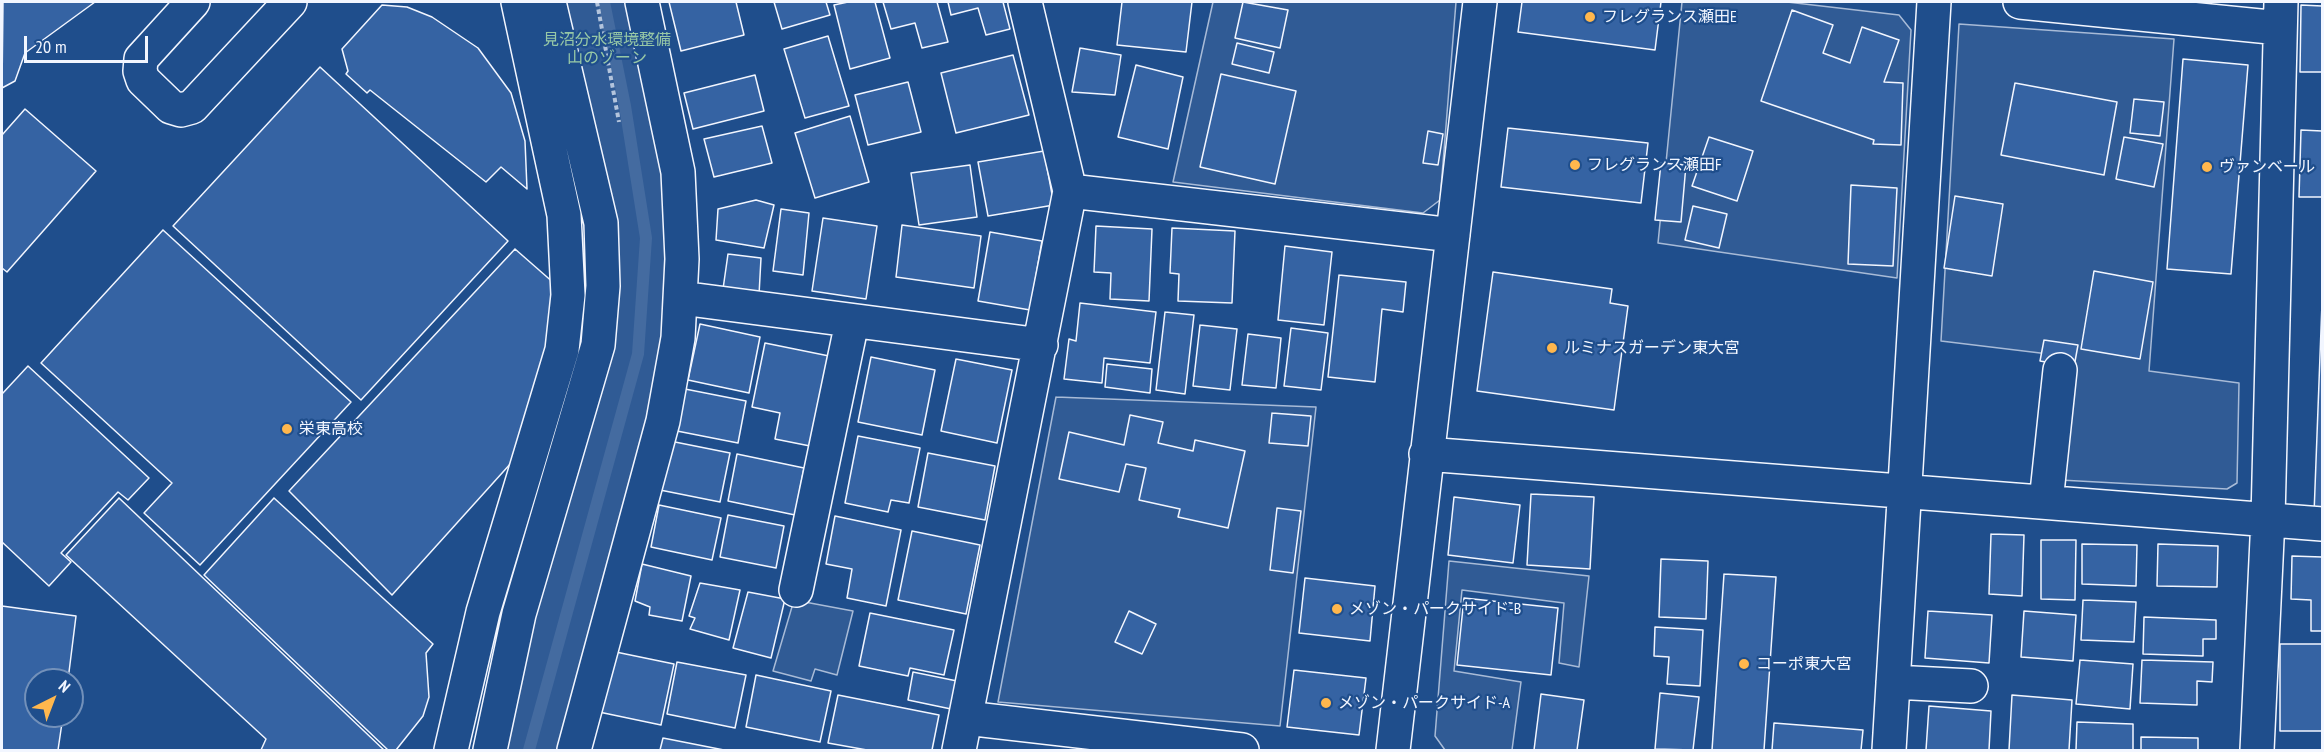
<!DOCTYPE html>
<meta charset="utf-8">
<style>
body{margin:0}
#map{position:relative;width:2324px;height:752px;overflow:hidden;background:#1f4e8c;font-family:"PT Sans Narrow",sans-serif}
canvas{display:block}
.frame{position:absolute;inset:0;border:3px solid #f2f6ff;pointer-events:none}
.north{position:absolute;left:24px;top:668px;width:60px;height:60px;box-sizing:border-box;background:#1f4e8c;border:2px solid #7391ba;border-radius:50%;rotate:42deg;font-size:16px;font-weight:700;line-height:24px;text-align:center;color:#f2f6ff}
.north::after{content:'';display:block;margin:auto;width:21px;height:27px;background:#ffb74d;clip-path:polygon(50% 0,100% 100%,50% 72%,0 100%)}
.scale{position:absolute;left:24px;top:36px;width:124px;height:27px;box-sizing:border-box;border:3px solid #f2f6ff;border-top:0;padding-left:8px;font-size:18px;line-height:21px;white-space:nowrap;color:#f2f6ff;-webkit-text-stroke:4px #1f4e8c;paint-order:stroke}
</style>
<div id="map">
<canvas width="2324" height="752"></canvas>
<div class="frame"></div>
<div class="north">N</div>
<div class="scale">20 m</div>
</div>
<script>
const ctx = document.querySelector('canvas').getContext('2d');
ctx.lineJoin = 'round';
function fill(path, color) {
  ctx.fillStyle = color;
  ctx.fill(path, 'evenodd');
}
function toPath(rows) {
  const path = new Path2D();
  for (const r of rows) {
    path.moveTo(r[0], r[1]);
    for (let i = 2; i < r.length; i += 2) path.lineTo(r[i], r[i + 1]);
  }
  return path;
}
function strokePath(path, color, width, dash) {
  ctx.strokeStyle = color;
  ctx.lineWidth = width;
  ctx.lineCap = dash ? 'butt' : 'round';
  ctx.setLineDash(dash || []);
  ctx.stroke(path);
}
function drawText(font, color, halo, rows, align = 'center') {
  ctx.font = font + ' "PT Sans Narrow","Noto Sans JP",sans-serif';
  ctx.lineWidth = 4.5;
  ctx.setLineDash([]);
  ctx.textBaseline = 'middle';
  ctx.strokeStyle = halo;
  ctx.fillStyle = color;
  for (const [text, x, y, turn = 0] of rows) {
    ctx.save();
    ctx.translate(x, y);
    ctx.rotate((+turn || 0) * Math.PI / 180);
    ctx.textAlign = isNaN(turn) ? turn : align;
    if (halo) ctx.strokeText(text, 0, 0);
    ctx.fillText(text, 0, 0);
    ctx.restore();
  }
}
const green = toPath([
 [549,2,642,2,681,298,574,750,490,750,603,286,549,2],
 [1213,2,1456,2,1440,200,1423,213,1173,182,1213,2],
 [1682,2,1787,2,1899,15,1911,30,1897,278,1658,243,1682,2],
 [1959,24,2174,39,2149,371,2239,383,2237,483,2227,489,2060,480,2065,356,1941,341,1959,24],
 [1056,397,1316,407,1280,726,998,702,1056,397],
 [1449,561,1589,576,1579,667,1559,663,1564,603,1462,590,1454,671,1521,682,1512,750,1445,750,1435,736,1449,561],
 [794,600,853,611,837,675,815,669,811,681,773,671,794,600]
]);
const stream = toPath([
 [529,750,638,354,646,238,625,106,604,2]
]);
const building = toPath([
 [3,2,95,2,25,53,15,81,2,88,3,2],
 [669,2,736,2,744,35,681,51,669,2],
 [774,2,826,2,830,15,782,29,774,2],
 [848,2,875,2,890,58,850,69,834,5,848,2],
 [883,2,937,2,948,42,922,48,915,23,891,29,883,2],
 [948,2,1003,2,1010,29,986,35,978,8,951,15,948,2],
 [1122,2,1192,2,1186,52,1117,45,1122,2],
 [1243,2,1288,10,1280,48,1235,38,1243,2],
 [1522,2,1661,2,1655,50,1518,32,1522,2],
 [382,5,407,7,432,17,478,48,511,93,525,141,527,189,501,167,486,182,370,90,367,93,346,74,348,71,342,49,382,5],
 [2301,5,2322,6,2322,72,2300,72,2301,5],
 [1792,10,1833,25,1823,53,1850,63,1862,27,1899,40,1884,82,1903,83,1901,145,1873,144,1874,140,1761,101,1792,10],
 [828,36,849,106,805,118,784,49,828,36],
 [1237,43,1274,52,1269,73,1232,64,1237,43],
 [1080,48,1121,55,1115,95,1072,92,1080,48],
 [1013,55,1029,115,956,133,941,73,1013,55],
 [2183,59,2248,65,2231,274,2167,269,2183,59],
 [1136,65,1183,77,1168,149,1118,137,1136,65],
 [320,67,508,241,361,400,173,226,320,67],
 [1221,74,1296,91,1275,184,1200,167,1221,74],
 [755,75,764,111,693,129,684,93,755,75],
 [908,82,921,132,868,145,855,95,908,82],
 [2015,83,2117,102,2104,175,2001,155,2015,83],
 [2134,99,2164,102,2160,136,2130,133,2134,99],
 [25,109,96,171,7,272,2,268,2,135,25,109],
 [850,116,869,182,815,198,795,133,850,116],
 [762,126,772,163,714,177,704,139,762,126],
 [1508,128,1648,143,1641,203,1501,187,1508,128],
 [2301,130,2322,131,2322,197,2299,197,2301,130],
 [1428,131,1443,134,1438,165,1423,163,1428,131],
 [1709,137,1753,151,1737,201,1692,186,1709,137],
 [2124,137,2163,144,2154,187,2116,179,2124,137],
 [1044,151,1054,205,988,216,978,162,1044,151],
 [1661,163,1686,165,1681,222,1655,220,1661,163],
 [970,165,977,217,919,225,911,173,970,165],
 [1851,185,1897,188,1893,266,1848,264,1851,185],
 [1955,196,2003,204,1992,276,1944,268,1955,196],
 [756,200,774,205,764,248,716,240,718,209,756,200],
 [1693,206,1727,214,1719,248,1685,240,1693,206],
 [781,209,809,213,803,275,773,271,781,209],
 [823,218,877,226,866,299,812,291,823,218],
 [902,225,981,236,974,288,896,277,902,225],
 [1096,226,1152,229,1149,301,1110,299,1111,273,1094,272,1096,226],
 [1172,228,1235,231,1232,303,1178,301,1179,274,1170,273,1172,228],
 [163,230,351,402,200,565,144,513,172,483,41,363,163,230],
 [990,232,1042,241,1030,310,978,301,990,232],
 [1285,246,1332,252,1324,325,1278,320,1285,246],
 [515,249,555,284,553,331,521,452,392,595,289,491,515,249],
 [728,254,761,258,759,295,723,289,728,254],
 [2094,271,2153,282,2140,359,2081,349,2094,271],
 [1493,272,1612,289,1610,303,1628,306,1614,410,1477,391,1493,272],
 [1339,275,1406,282,1403,312,1382,309,1375,382,1328,377,1339,275],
 [1080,303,1156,312,1150,363,1104,358,1102,383,1064,379,1069,339,1076,341,1080,303],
 [2322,303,2322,514,2314,514,2322,303],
 [1165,312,1194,315,1185,394,1156,390,1165,312],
 [700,324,760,337,749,393,688,380,700,324],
 [1200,325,1237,329,1230,390,1193,386,1200,325],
 [1291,328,1328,333,1321,390,1284,386,1291,328],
 [1248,334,1281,338,1276,388,1242,385,1248,334],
 [2044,340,2078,345,2074,367,2040,361,2044,340],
 [765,343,834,357,815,447,775,439,780,413,752,407,765,343],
 [871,357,935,370,922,435,858,422,871,357],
 [956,359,1012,370,997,443,941,431,956,359],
 [1107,364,1152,369,1150,393,1105,387,1107,364],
 [28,366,149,478,128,500,118,492,61,553,71,562,49,586,2,542,2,394,28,366],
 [685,389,746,401,738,443,677,431,685,389],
 [1272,413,1311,416,1308,446,1269,443,1272,413],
 [1130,415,1163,422,1158,443,1193,451,1195,440,1245,451,1228,528,1178,517,1180,509,1139,500,1146,468,1126,464,1119,492,1059,479,1069,432,1124,445,1130,415],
 [858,436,920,448,909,503,891,500,888,512,845,503,858,436],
 [670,441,730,453,720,502,660,490,670,441],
 [928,453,995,466,985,520,918,507,928,453],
 [737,454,804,468,795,515,728,501,737,454],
 [1531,494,1594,497,1590,569,1527,565,1531,494],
 [1454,497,1520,505,1513,563,1448,555,1454,497],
 [119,498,384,750,261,750,266,739,66,555,119,498],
 [274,498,433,644,426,653,429,697,423,716,396,750,388,750,204,575,274,498],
 [659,505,721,518,712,560,651,547,659,505],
 [1277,508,1301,511,1293,573,1270,570,1277,508],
 [728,515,784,526,776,568,720,557,728,515],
 [835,516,901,530,886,606,847,598,852,569,826,564,835,516],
 [912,531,980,545,966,614,898,600,912,531],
 [1991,534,2024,535,2022,596,1989,594,1991,534],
 [2041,540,2076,540,2075,600,2041,599,2041,540],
 [2082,544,2137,545,2136,586,2082,584,2082,544],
 [2158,544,2218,546,2217,587,2157,586,2158,544],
 [2292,556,2322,557,2322,631,2311,631,2311,600,2291,599,2292,556],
 [1661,559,1708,561,1706,619,1659,617,1661,559],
 [642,564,691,576,682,621,649,615,650,607,635,601,642,564],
 [1724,574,1776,577,1764,750,1712,750,1724,574],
 [1305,578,1375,586,1370,641,1299,633,1305,578],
 [700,583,740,590,729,640,690,629,695,618,689,616,700,583],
 [748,592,785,599,771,658,733,648,748,592],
 [1464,598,1558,608,1551,675,1457,665,1464,598],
 [2083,600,2136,602,2134,642,2081,640,2083,600],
 [2,606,76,616,68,680,36,680,36,716,63,716,58,750,2,750,2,606],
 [1129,611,1156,624,1142,654,1115,642,1129,611],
 [1928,611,1992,615,1989,663,1925,658,1928,611],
 [2024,611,2076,615,2073,661,2021,657,2024,611],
 [870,613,954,630,944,675,910,668,908,676,859,666,870,613],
 [2144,617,2216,620,2216,639,2203,639,2203,656,2143,654,2144,617],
 [1655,627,1703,630,1700,686,1667,684,1669,657,1654,656,1655,627],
 [2280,644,2322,644,2322,731,2280,731,2280,644],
 [611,651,674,664,661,725,599,712,611,651],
 [2080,660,2133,664,2130,709,2076,704,2080,660],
 [2142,660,2213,662,2212,682,2197,681,2197,705,2140,703,2142,660],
 [677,662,746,675,735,728,667,714,677,662],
 [1294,670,1366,678,1359,735,1287,727,1294,670],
 [913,672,957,681,951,709,908,700,913,672],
 [756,675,831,691,820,742,746,727,756,675],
 [1660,693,1699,697,1693,750,1655,749,1660,693],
 [1541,694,1584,700,1577,750,1534,750,1541,694],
 [838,695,939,715,932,750,867,750,828,743,838,695],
 [2012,695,2072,700,2069,750,2009,750,2012,695],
 [1929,706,1991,711,1989,750,1926,750,1929,706],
 [2077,722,2133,724,2133,750,2076,750,2077,722],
 [1774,723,1863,730,1861,750,1772,750,1774,723],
 [2141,737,2198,738,2198,750,2141,750,2141,737],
 [663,738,724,750,660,750,663,738]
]);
const path = toPath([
 [597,2,619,122]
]);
const minor = toPath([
 [193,2,141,59,140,71,143,80,171,107,181,110,192,107,290,2],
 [2020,2,2280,28],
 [1070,191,1453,235],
 [681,298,1041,345],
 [1426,454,2322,524],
 [2046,502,2060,370],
 [796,590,852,322],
 [1893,682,1971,686],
 [966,718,1242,750],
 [451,750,483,612,562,350,568,295,564,215,518,2],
 [490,750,519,614,598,345,603,286,601,223,549,2],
 [574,750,663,421,678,338,682,259,678,172,642,2],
 [959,750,1070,191,1025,2],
 [1393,750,1480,2],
 [1889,750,1934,2],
 [2257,750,2268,518,2281,2]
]);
const markers = [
 [1590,17,6,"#ffb74d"],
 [1575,165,6,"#ffb74d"],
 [2207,167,6,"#ffb74d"],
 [1552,348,6,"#ffb74d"],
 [287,429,6,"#ffb74d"],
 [1337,609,6,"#ffb74d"],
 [1744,664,6,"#ffb74d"],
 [1326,703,6,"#ffb74d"]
];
const poiNames = [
 ["フレグランス瀬田E",1602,17],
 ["フレグランス瀬田F",1587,165],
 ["ヴァンベール",2219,167],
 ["ルミナスガーデン東大宮",1564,348],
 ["栄東高校",299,429],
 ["メゾン・パークサイド-B",1349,609],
 ["コーポ東大宮",1756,664],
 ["メゾン・パークサイド-A",1338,703]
];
const parkNames = [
 ["見沼分水環境整備",607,40],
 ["山のゾーン",607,58]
];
fill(green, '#305b95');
strokePath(green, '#a8bbd7', 1.5);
strokePath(stream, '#446ba0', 12);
fill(building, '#3563a3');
strokePath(building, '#f2f6ff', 1.5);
strokePath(minor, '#f2f6ff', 36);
strokePath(path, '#b3c4dc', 4, [4.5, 3]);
strokePath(minor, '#1f4e8c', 33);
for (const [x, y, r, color] of markers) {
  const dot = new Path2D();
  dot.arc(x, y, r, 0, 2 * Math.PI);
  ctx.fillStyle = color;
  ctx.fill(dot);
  strokePath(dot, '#1f4e8c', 2);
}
drawText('16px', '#f2f6ff', '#1f4e8c', poiNames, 'left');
drawText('16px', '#97c8a6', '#1f4e8c', parkNames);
</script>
